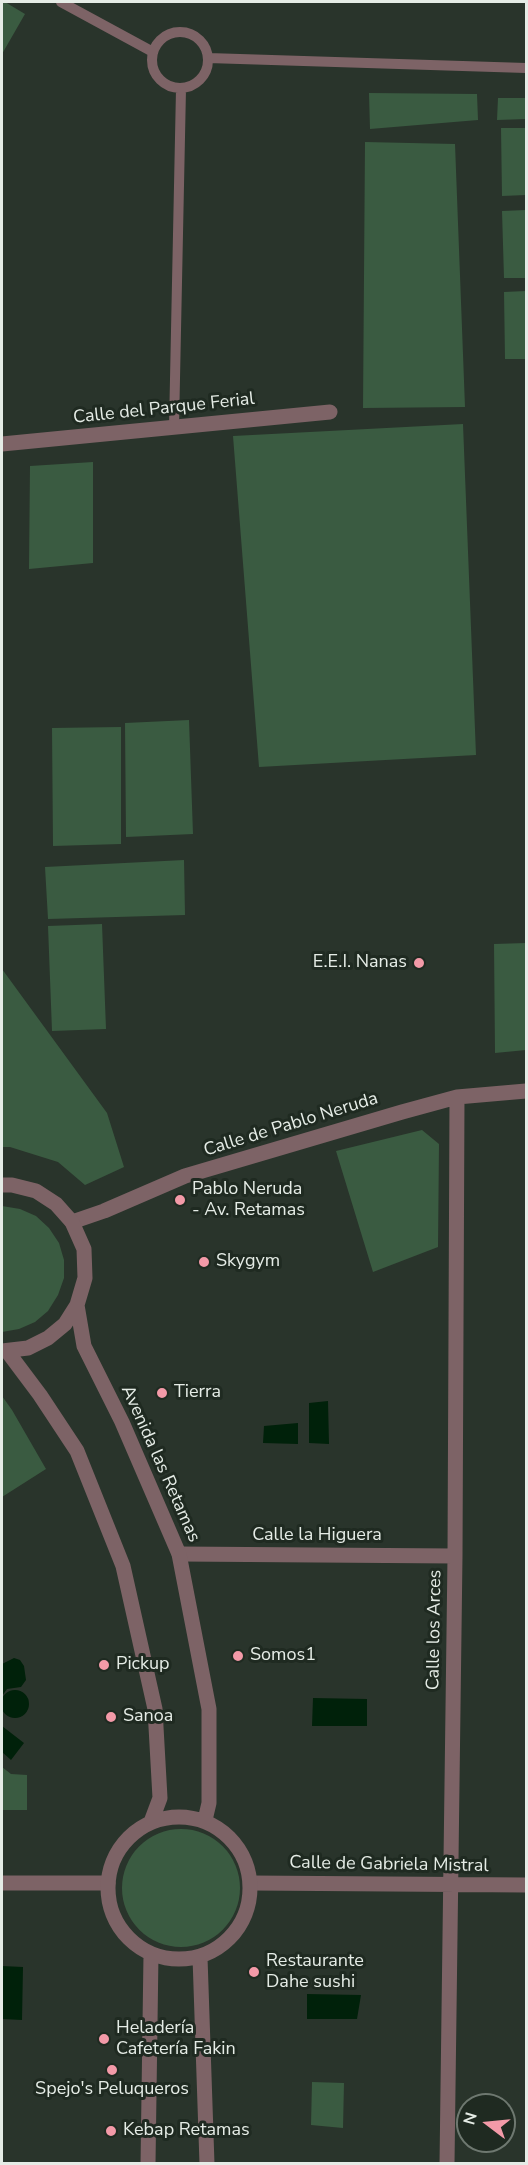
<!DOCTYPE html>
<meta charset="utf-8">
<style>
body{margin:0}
#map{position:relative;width:528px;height:2165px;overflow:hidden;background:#29342b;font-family:"Nunito Sans",sans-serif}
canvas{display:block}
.frame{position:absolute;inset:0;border:3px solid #e5ece6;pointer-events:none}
.north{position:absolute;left:456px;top:2093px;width:60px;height:60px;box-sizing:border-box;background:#1f2a21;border:2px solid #6e7870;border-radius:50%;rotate:286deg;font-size:16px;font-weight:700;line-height:24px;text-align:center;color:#e5ece6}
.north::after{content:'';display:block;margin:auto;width:21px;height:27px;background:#f39aa8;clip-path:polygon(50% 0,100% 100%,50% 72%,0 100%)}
</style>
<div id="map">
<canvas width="528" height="2165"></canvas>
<div class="frame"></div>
<div class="north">N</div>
</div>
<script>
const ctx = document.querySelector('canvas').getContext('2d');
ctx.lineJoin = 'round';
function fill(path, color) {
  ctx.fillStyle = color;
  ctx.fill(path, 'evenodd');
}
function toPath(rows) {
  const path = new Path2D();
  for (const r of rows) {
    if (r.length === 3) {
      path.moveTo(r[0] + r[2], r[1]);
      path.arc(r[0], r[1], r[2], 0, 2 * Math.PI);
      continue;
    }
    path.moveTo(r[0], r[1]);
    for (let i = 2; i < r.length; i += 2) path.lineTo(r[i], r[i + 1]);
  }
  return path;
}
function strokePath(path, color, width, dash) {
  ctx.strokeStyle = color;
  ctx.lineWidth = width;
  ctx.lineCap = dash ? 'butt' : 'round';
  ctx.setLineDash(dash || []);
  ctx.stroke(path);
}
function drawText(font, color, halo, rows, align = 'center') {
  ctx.font = font + ' "Nunito Sans",sans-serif';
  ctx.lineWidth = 6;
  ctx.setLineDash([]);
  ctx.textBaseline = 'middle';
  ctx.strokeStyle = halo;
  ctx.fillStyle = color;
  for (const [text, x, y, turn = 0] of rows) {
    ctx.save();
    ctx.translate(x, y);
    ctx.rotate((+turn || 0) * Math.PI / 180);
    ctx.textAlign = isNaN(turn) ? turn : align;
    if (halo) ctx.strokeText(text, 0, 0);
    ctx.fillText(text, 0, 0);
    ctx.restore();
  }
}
const green = toPath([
 [2,2,5,2,25,14,2,54],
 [369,93,477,94,478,120,370,129],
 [498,98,526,98,526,119,497,120],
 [501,128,526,128,526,195,502,196],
 [365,142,455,144,465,407,363,408],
 [526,210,526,278,504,278,502,211],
 [526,291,526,359,505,359,504,292],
 [463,424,476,755,259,767,233,436],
 [93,462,93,563,29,569,30,466],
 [189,720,193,834,126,837,125,723],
 [121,727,121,844,53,846,52,728],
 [184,860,185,915,48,919,45,867],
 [102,924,106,1029,52,1031,48,926],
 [526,943,526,1050,495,1053,494,944],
 [2,969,107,1113,124,1167,85,1185,58,1162,10,1147,2,1147],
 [422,1130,439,1144,438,1247,373,1272,336,1151],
 [2,1206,20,1209,36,1216,49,1228,59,1243,64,1260,64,1278,58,1295,48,1311,35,1322,19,1329,2,1332],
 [2,1396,12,1410,46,1469,2,1497],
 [2,1767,11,1774,27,1775,27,1810,2,1810],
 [181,1888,59],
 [312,2082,344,2083,343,2128,311,2125]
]);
const water = toPath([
 [328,1401,329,1444,309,1443,309,1403],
 [298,1423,298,1444,263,1443,264,1426],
 [14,1658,20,1660,24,1666,26,1680,21,1687,7,1689,2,1696,2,1664],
 [15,1704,14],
 [313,1698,367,1699,367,1726,312,1726],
 [2,1726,24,1743,11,1760,2,1752],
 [2,1966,23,1967,22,2020,2,2019],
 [307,1994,361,1995,357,2019,307,2019]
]);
const service = toPath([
 [61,2,153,52],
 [180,60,28],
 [208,58,526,68],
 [174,427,181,89]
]);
const minor = toPath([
 [2,444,330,412],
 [72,1222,104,1211,185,1176,402,1112,457,1097,526,1091],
 [179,1554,455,1556],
 [2,1883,108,1883],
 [251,1883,526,1885],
 [447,2164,455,1556,457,1097]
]);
const tertiary = toPath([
 [2,1185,12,1185,36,1191,56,1204,72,1222,84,1249,85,1278,77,1305,65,1324,48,1338,28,1348,2,1351],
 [77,1305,84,1346,122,1422,179,1554,209,1709,209,1803,205,1820],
 [7,1351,40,1395,77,1451,123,1566,155,1709,160,1798,151,1822],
 [179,1888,71],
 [200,1957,207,2164],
 [148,2164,151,1954]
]);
const markers = [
 [419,963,6,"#f39aa8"],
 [180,1200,6,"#f39aa8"],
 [204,1262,6,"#f39aa8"],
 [162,1393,6,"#f39aa8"],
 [238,1656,6,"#f39aa8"],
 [104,1665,6,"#f39aa8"],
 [111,1717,6,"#f39aa8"],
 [254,1972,6,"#f39aa8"],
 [104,2039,6,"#f39aa8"],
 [112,2070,6,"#f39aa8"],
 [111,2131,6,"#f39aa8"]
];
const streetNames = [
 ["Calle del Parque Ferial",164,409,-6],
 ["Calle de Pablo Neruda",291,1125,-17],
 ["Avenida las Retamas",160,1464,66],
 ["Calle la Higuera",317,1536],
 ["Calle los Arces",435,1630,-89],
 ["Calle de Gabriela Mistral",389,1865,1]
];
const poiNames = [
 ["E.E.I. Nanas",407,963,"right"],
 ["Pablo Neruda",192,1190],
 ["- Av. Retamas",192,1211],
 ["Skygym",216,1262],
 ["Tierra",174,1393],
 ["Somos1",250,1656],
 ["Pickup",116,1665],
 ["Sanoa",123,1717],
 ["Restaurante",266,1962],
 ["Dahe sushi",266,1983],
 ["Heladería",116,2029],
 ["Cafetería Fakin",116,2050],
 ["Spejo's Peluqueros",112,2090,"center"],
 ["Kebap Retamas",123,2131]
];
fill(green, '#3a5b41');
fill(water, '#00210a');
strokePath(service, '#7d6366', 10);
strokePath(minor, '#7d6366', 15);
strokePath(tertiary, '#7d6366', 15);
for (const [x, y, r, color] of markers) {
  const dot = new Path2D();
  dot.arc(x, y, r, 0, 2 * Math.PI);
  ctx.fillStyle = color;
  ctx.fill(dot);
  strokePath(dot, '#1f2a21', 2);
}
drawText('18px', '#e5ece6', '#1f2a21', streetNames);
drawText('18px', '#e5ece6', '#1f2a21', poiNames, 'left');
</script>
